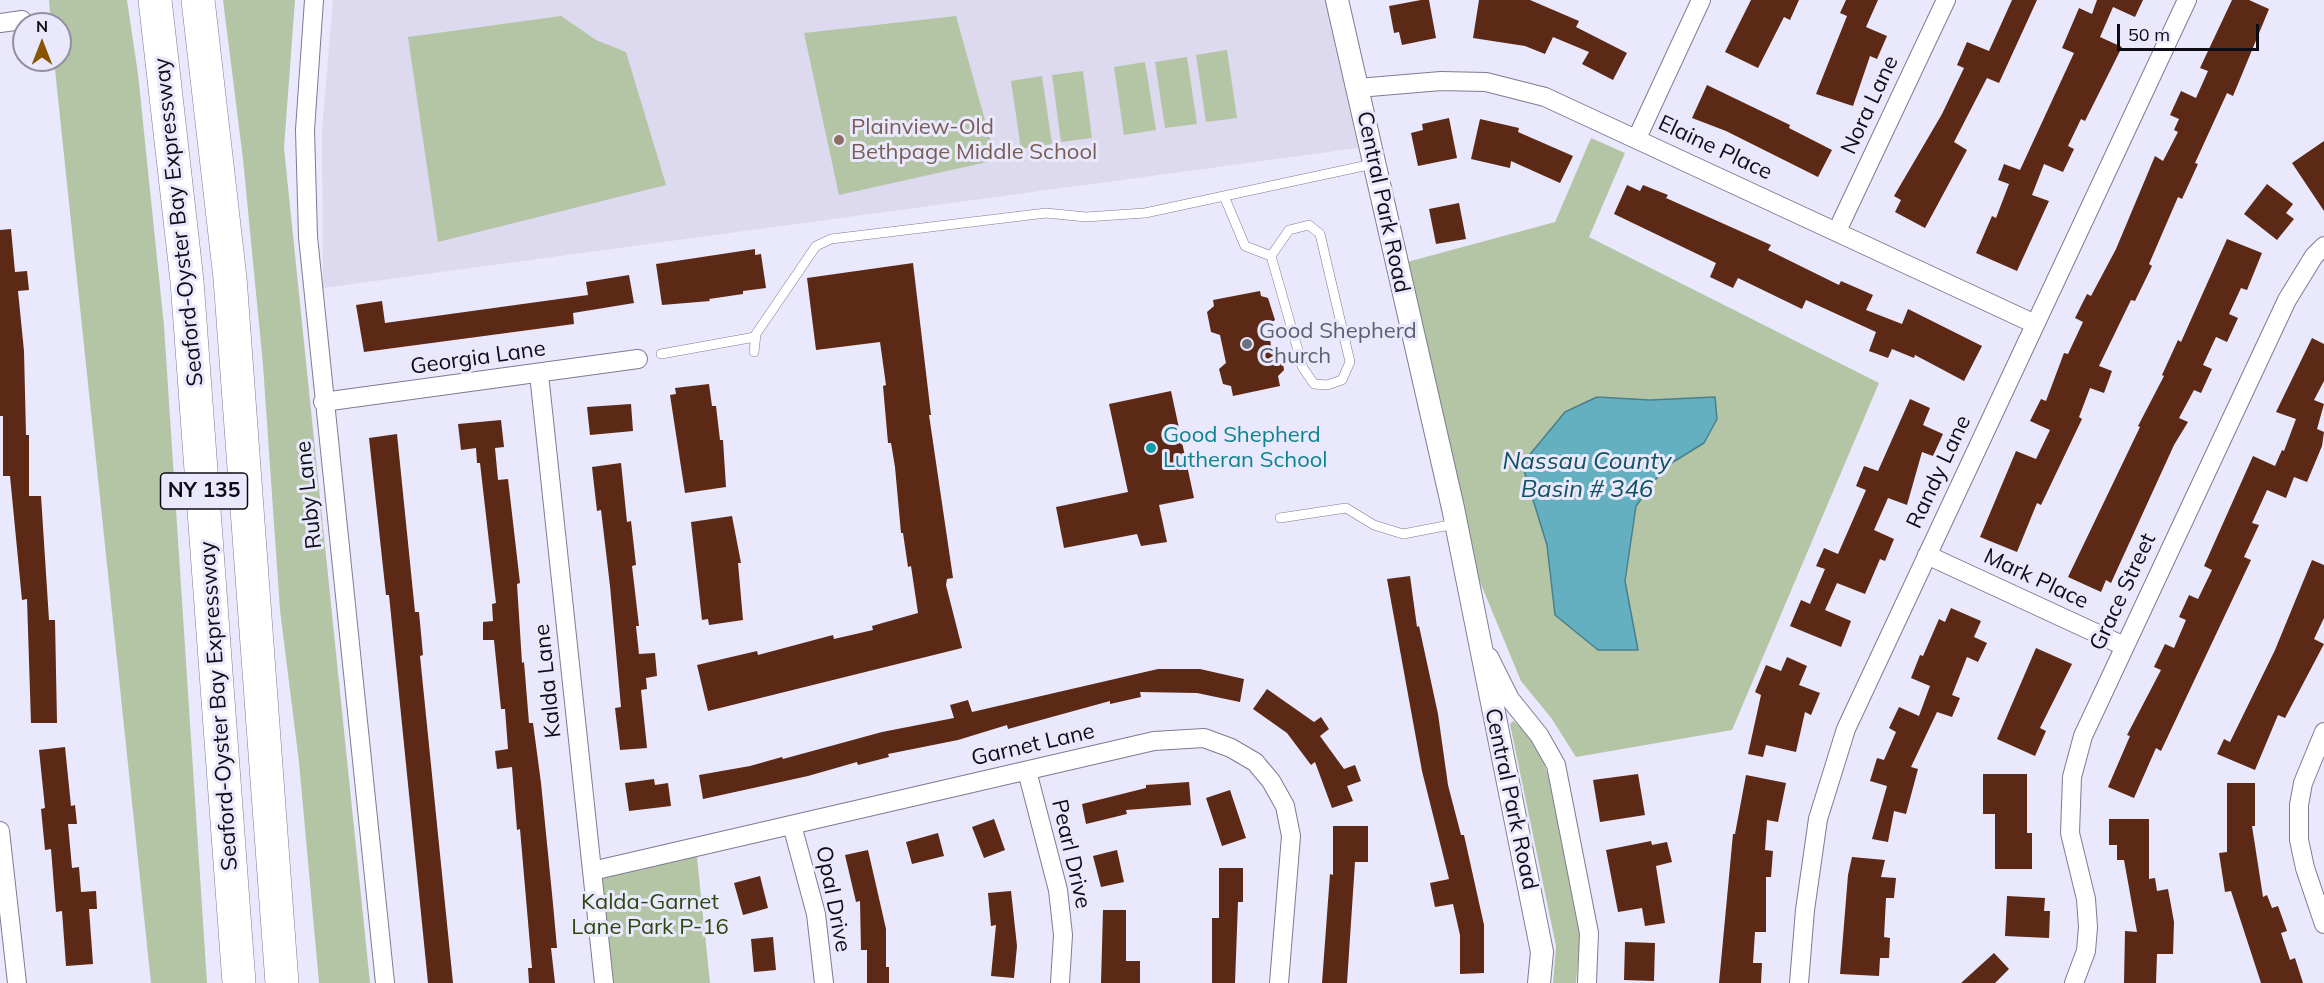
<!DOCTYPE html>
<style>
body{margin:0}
#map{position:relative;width:2324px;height:983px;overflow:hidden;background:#eae8fc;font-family:Mulish,sans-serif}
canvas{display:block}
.north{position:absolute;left:12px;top:12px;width:60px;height:60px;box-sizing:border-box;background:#eae8fc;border:2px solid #92909f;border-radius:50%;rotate:0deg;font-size:16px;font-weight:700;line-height:24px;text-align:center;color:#0d0c14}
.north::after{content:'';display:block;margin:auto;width:21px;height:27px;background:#8a5501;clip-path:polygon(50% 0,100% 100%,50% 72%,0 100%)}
.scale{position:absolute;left:2117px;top:24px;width:142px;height:27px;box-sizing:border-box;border:3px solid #0d0c14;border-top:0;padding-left:8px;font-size:18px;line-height:21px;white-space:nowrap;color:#0d0c14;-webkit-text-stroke:4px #eae8fc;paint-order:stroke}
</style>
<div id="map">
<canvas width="2324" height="983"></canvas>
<div class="north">N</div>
<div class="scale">50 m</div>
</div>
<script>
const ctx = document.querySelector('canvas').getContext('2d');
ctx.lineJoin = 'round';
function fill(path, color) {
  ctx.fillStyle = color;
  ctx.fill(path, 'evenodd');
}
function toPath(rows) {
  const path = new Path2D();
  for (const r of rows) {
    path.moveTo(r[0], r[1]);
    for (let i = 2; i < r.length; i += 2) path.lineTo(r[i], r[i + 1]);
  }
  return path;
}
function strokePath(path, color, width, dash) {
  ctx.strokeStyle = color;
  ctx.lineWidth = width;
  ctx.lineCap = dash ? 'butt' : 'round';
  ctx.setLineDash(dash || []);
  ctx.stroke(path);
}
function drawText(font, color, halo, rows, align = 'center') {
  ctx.font = font + ' Mulish,sans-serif';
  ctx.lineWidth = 6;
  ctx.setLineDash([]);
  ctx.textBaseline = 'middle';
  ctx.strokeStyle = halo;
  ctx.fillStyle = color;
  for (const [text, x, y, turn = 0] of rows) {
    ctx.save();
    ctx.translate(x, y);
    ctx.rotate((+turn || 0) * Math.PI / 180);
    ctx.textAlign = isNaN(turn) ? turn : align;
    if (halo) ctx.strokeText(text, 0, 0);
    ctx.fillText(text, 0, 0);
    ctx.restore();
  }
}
const education = toPath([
 [333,0,1325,0,1358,148,323,288,322,131]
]);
const green = toPath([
 [49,0,127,0,138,74,164,326,207,983,151,983,54,60,60,60,60,24,51,24],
 [223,0,295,0,284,148,370,983,319,983,299,762,280,610,263,365,243,159],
 [561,16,596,40,626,52,666,185,438,242,408,37],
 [956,16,996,160,839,195,804,33],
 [1227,50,1237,118,1206,122,1196,55],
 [1187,57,1197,124,1165,128,1155,62],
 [1145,62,1156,130,1124,135,1114,67],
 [1083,71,1092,138,1061,142,1052,75],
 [1042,76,1052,144,1021,149,1011,81],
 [1591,138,1625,153,1589,237,1879,383,1732,730,1576,757,1552,719,1521,681,1468,553,1400,264,1555,222],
 [1513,721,1526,731,1539,749,1550,781,1577,919,1580,939,1576,983,1553,983,1556,946,1510,724],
 [696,848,710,983,604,983,592,871]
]);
const water = toPath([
 [1597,397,1650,400,1715,397,1717,419,1704,443,1665,467,1636,506,1625,581,1638,650,1598,650,1555,615,1547,545,1522,464,1565,412,1597,397]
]);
const building = toPath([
 [1421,0,1429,0,1436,38,1402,45,1399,32,1394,33,1389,6],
 [1479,0,1530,0,1579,21,1576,27,1627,53,1613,80,1582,64,1589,52,1553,37,1545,54,1525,46,1473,38],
 [1751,0,1799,0,1790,20,1784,17,1758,68,1725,52],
 [1846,0,1878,0,1866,27,1887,36,1877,59,1870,56,1853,106,1816,94,1847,16,1840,13],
 [2012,0,2037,0,1999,83,1987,78,1954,142,1967,150,1925,228,1895,212,1901,200,1894,196,1942,114,1964,68,1957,65,1967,42,1989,51],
 [2097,0,2143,0,2135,17,2113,7,2100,37,2122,47,2085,121,2081,119,2068,146,2074,149,2063,172,2044,164,2032,195,2049,201,2017,271,1976,253,1992,216,1996,218,2009,184,1998,180,2004,164,2020,170,2074,53,2062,48,2079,8,2092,14],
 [2232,0,2249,0,2269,9,2233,96,2227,93,2195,163,2198,164,2182,199,2178,197,2149,264,2152,266,2135,301,2131,300,2099,366,2112,371,2104,393,2090,388,2079,417,2082,419,2041,505,2037,503,2017,552,1980,537,2016,451,2036,459,2050,430,2030,421,2041,399,2046,401,2064,353,2068,354,2083,322,2075,318,2087,294,2091,296,2116,249,2155,156,2163,161,2178,132,2174,130,2179,119,2170,115,2181,91,2196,98,2208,71,2200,68],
 [1707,85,1790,125,1789,128,1832,150,1818,177,1726,131,1692,118],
 [1449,118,1457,158,1418,166,1411,133,1423,130,1422,124],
 [1480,119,1519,128,1518,132,1573,156,1560,183,1511,161,1510,168,1471,159],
 [2324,141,2324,211,2292,163],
 [2267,184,2293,204,2286,213,2294,219,2277,240,2244,214],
 [1627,185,1640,191,1643,185,1668,195,1666,198,1771,245,1768,250,1839,285,1841,281,1873,295,1866,310,1902,324,1908,309,1982,346,1964,381,1915,355,1914,358,1892,349,1888,358,1869,351,1876,332,1806,300,1802,309,1738,278,1733,288,1710,277,1716,263,1614,214],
 [1459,203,1466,239,1436,244,1429,209],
 [11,229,15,272,27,271,29,290,18,291,24,351,26,435,29,435,29,496,41,496,49,620,55,620,57,723,31,723,27,599,22,600,10,476,3,476,3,416,0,416,0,230],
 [2227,239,2262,253,2247,290,2241,288,2229,314,2238,318,2227,342,2216,337,2203,365,2212,369,2201,393,2194,390,2179,418,2188,422,2174,445,2111,583,2106,580,2101,592,2068,577,2140,427,2138,426,2164,376,2162,375,2178,340,2181,342],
 [755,249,755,255,761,254,766,288,743,291,743,294,709,299,710,301,662,305,656,264],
 [913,263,931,415,929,415,953,578,947,579,946,585,962,648,708,711,697,665,757,651,758,655,833,635,834,639,873,630,872,626,918,613,911,566,908,567,903,533,901,533,895,467,891,443,888,443,883,386,886,385,880,342,816,350,807,278],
 [629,275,634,303,573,313,574,324,364,352,356,305,382,301,385,323,588,295,586,282],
 [1260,291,1261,296,1268,298,1275,320,1268,325,1272,353,1282,356,1284,370,1278,376,1280,386,1233,396,1231,386,1223,384,1219,369,1226,363,1220,335,1211,332,1207,312,1214,306,1213,300],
 [2312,338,2324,344,2324,381,2314,400,2324,404,2317,429,2324,432,2322,446,2307,482,2294,477,2286,498,2267,490,2252,523,2259,525,2244,557,2251,560,2161,751,2156,748,2134,798,2108,787,2130,736,2127,735,2161,670,2154,667,2165,644,2174,648,2186,620,2179,617,2189,595,2198,599,2212,570,2204,566,2253,456,2275,466,2282,450,2284,451,2296,419,2276,412],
 [709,384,712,406,716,406,720,440,723,440,726,487,685,493,670,395,676,394,675,388],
 [1171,391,1194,498,1159,505,1167,542,1141,546,1137,534,1064,548,1056,507,1128,492,1109,404],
 [1910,399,1930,408,1923,425,1943,434,1933,456,1922,452,1907,505,1888,498,1874,530,1894,539,1885,561,1880,559,1865,594,1837,583,1825,610,1851,621,1841,647,1790,626,1801,600,1810,604,1825,569,1816,566,1824,548,1838,554,1866,490,1856,486,1864,466,1878,471],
 [631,404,633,431,590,435,587,407],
 [501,420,504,447,495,448,498,480,508,479,520,583,517,584,522,663,524,662,529,723,533,723,541,783,553,904,557,948,551,948,555,983,529,983,528,968,532,968,520,829,517,830,512,767,497,769,495,751,508,749,505,709,501,709,494,640,483,640,483,622,493,621,492,604,496,603,480,463,477,463,476,448,461,450,458,424],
 [397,434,415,612,419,612,423,655,420,656,453,983,428,983,389,595,386,595,369,438],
 [621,463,627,522,631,521,636,565,632,566,639,626,636,626,639,654,655,653,657,676,646,678,647,689,641,690,647,748,620,750,615,708,621,707,610,586,601,510,597,511,592,467],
 [732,516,741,563,738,563,743,620,709,625,708,619,702,620,691,522],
 [2312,560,2324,565,2324,618,2314,639,2324,644,2285,718,2278,715,2255,770,2217,754,2224,739,2230,742,2275,650],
 [1410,576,1417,627,1419,626,1438,714,1448,785,1461,835,1464,835,1484,925,1484,973,1460,974,1460,935,1453,904,1435,907,1430,883,1449,879,1422,771,1387,579],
 [1951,608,1981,621,1974,637,1987,643,1978,662,1967,657,1952,695,1960,698,1952,717,1937,712,1911,767,1918,769,1906,814,1894,811,1888,842,1872,839,1887,786,1870,781,1877,758,1884,760,1896,732,1889,728,1899,707,1919,716,1930,686,1911,678,1920,655,1923,656,1939,619,1945,622],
 [2036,648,2072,664,2040,728,2046,731,2035,756,1997,739],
 [1787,657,1807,666,1799,685,1820,693,1811,715,1805,712,1796,752,1766,745,1763,757,1748,754,1761,695,1755,692,1766,665,1781,671],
 [1158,669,1200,669,1244,679,1240,702,1197,693,1140,692,1141,697,1110,704,1110,701,1008,729,1007,725,958,740,888,754,889,757,858,765,857,762,808,776,703,799,699,775,750,766,782,757,783,759,882,732,954,718,950,705,968,700,972,712],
 [1267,689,1314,722,1321,717,1329,729,1320,736,1344,769,1355,765,1361,781,1347,786,1353,801,1332,808,1315,762,1311,765,1287,733,1253,709],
 [65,747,71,806,75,805,77,824,68,824,72,868,79,867,81,892,96,891,97,909,89,909,93,964,66,966,62,911,56,912,51,849,45,850,41,809,45,808,39,750],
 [1638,774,1645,815,1600,822,1593,780],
 [1983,774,2027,774,2027,833,2032,833,2032,869,1995,869,1995,814,1983,814],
 [1746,775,1786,783,1778,822,1767,820,1765,850,1773,851,1771,877,1766,877,1766,932,1755,932,1753,963,1762,963,1761,983,1719,983,1733,834,1735,834],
 [654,779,655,785,668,783,671,806,629,811,625,783],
 [1189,782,1191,805,1126,810,1127,814,1086,824,1082,804,1146,788,1146,785],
 [2227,783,2255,783,2255,826,2252,826,2263,897,2267,895,2272,908,2278,906,2287,931,2281,933,2290,960,2295,958,2303,983,2261,983,2231,891,2225,892,2219,853,2227,852],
 [1230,790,1246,838,1222,846,1206,798],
 [994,819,1005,850,984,858,972,827],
 [2109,819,2149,819,2149,879,2155,878,2157,891,2168,889,2174,922,2173,954,2157,954,2156,983,2124,983,2125,931,2137,932,2124,860,2117,860,2117,845,2109,845],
 [1333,826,1368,826,1368,862,1355,862,1347,983,1322,983,1330,874,1333,875],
 [938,833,944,856,912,864,906,842],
 [1651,841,1652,845,1667,842,1672,862,1656,866,1665,923,1645,926,1642,908,1618,912,1606,850],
 [868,850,886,929,886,967,889,967,889,983,867,983,867,950,861,950,860,901,856,902,845,855],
 [1117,850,1124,882,1101,887,1093,856],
 [1852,857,1885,860,1881,877,1896,878,1894,898,1886,898,1884,937,1890,938,1889,958,1880,958,1879,976,1840,974,1848,875],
 [1219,868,1243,868,1243,902,1238,902,1235,983,1212,983,1212,918,1219,918],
 [760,876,768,908,743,915,734,883],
 [1011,891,1017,946,1014,978,991,976,996,925,991,926,988,893],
 [2007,896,2045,898,2044,911,2050,911,2049,938,2005,936],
 [1103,910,1126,910,1126,961,1140,961,1140,983,1101,983],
 [773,937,776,970,754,972,751,939],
 [1625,942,1655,943,1654,981,1624,980],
 [1994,953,2009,969,1995,983,1961,983]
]);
const service = toPath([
 [1224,196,1245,246,1271,256],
 [1309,225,1320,234,1350,362,1342,380,1327,385,1314,384,1303,368,1271,256,1289,230,1309,225],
 [754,352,756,334,816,246,831,239,1046,213,1086,217,1145,213,1373,164],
 [661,354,755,337],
 [1280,518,1346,508,1374,525,1403,534,1455,524]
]);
const minor = toPath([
 [314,0,305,130,308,237,385,983],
 [0,23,22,20],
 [1358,88,1441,81,1486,82,1545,97,2035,324],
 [1637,138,1701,0],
 [1837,231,1946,0],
 [539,374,604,983],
 [323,402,638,359],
 [1927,555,2124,646],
 [1489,657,1510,699,1539,735,1556,765,1589,933,1587,983],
 [2324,732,2303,783,2299,805,2299,840,2305,868,2324,924],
 [1027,771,1058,890,1063,935,1060,983],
 [792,825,816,914,824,983],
 [0,831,17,983],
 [592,871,1154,741,1204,738,1231,748,1255,762,1271,781,1285,806,1291,836,1279,983],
 [1799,983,1805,910,1818,819,1846,729,2187,0],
 [2074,983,2086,951,2088,927,2086,899,2070,833,2072,777,2083,736,2287,300,2314,256,2324,246]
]);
const tertiary = toPath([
 [1337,0,1453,508,1542,952,1539,983]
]);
const motorway = toPath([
 [155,0,187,281,239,983],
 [198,0,230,278,282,983]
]);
const markers = [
 [839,140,6,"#8d6e63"],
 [1247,344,6,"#6b7280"],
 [1151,448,6,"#0f9aa8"]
];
const shields = [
 [204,491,87]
];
const shieldNames = [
 ["NY 135",204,491]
];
const streetNames = [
 ["Nora Lane",1870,105,-65],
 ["Elaine Place",1715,148,25],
 ["Central Park Road",1383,202,78],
 ["Seaford-Oyster Bay Expressway",179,222,-96],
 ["Georgia Lane",478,358,-8],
 ["Randy Lane",1939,472,-65],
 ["Ruby Lane",309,495,-96],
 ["Mark Place",2036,579,25],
 ["Grace Street",2123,592,-65],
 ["Kalda Lane",548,681,-96],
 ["Seaford-Oyster Bay Expressway",219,706,-94],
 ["Garnet Lane",1033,745,-13],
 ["Central Park Road",1511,799,78],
 ["Pearl Drive",1071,854,77],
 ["Opal Drive",833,899,79]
];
const educationNames = [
 ["Plainview-Old",851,127],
 ["Bethpage Middle School",851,152]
];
const worshipNames = [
 ["Good Shepherd",1259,331],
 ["Church",1259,356]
];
const cultureNames = [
 ["Good Shepherd",1163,435],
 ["Lutheran School",1163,460]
];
const parkNames = [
 ["Kalda-Garnet",650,902],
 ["Lane Park P-16",650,927]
];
const waterNames = [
 ["Nassau County",1587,462],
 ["Basin # 346",1587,490]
];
fill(education, '#ddd9ef');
fill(green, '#b3c5a5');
fill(water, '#64b0c1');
strokePath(water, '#4a7f8d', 1.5);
fill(building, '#5b2915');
strokePath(service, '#7e7b92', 10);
strokePath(minor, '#7e7b92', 20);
strokePath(tertiary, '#7e7b92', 24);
strokePath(motorway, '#7e7b92', 34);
strokePath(service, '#fff', 9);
strokePath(minor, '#fff', 18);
strokePath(tertiary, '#fff', 22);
strokePath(motorway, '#fff', 33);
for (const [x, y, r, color] of markers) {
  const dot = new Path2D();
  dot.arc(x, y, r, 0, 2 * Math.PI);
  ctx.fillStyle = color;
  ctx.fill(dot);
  strokePath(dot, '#eae8fc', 2);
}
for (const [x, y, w] of shields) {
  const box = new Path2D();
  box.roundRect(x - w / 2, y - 18, w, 36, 4.5);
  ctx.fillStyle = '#eae8fc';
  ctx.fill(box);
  strokePath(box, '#0d0c14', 1.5);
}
drawText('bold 21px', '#0d0c14', null, shieldNames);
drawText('22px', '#0d0c14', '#eae8fc', streetNames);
drawText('22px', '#785e54', '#eae8fc', educationNames, 'left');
drawText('22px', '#5b616d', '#eae8fc', worshipNames, 'left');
drawText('22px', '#0d838f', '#eae8fc', cultureNames, 'left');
drawText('22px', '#2d470e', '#eae8fc', parkNames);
drawText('italic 24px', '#10525f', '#eae8fc', waterNames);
</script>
